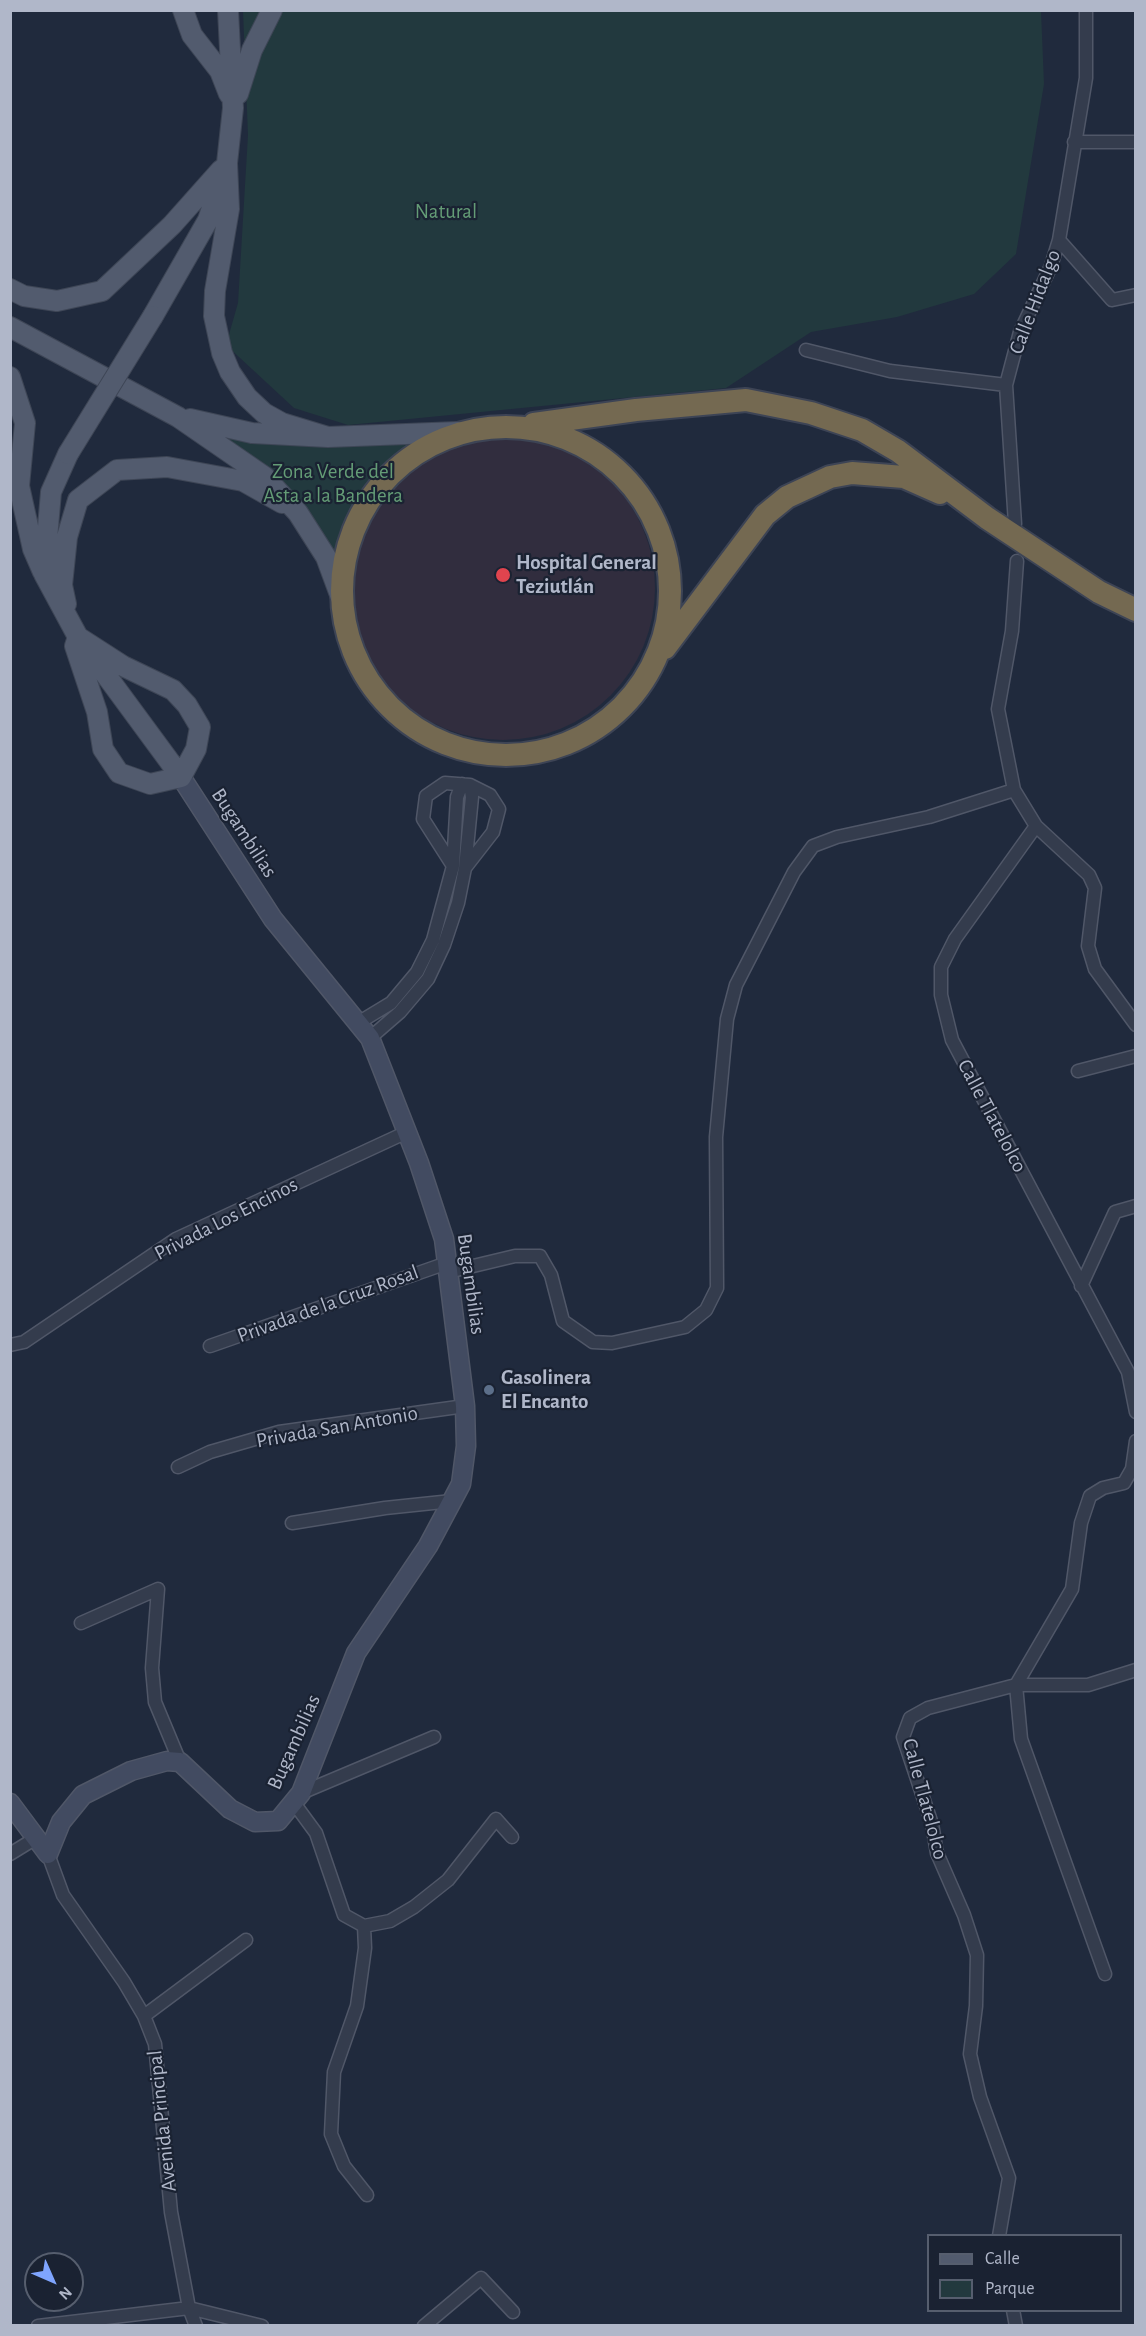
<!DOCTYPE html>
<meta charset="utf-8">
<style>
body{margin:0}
#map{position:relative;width:1146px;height:2336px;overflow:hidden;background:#202a3d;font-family:"Alegreya Sans",sans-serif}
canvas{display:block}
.frame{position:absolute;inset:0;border:12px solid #b0b7c9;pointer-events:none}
.legend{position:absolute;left:927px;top:2234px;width:195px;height:78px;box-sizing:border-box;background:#1a2232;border:2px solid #565e6e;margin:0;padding:8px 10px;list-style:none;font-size:18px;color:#b0b7c9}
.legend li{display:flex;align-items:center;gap:12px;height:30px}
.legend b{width:30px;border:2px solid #565e6e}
.north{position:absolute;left:24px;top:2252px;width:60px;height:60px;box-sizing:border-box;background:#1a2232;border:2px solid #565e6e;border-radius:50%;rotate:135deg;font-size:16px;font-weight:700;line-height:24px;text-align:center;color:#b0b7c9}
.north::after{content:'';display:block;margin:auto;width:21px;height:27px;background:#7fa5ff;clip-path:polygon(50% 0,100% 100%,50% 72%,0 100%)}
</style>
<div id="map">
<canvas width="1146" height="2336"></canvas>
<div class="frame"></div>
<ul class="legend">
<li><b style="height:8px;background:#525b6e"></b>Calle</li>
<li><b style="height:16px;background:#22393e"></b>Parque</li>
</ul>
<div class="north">N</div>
</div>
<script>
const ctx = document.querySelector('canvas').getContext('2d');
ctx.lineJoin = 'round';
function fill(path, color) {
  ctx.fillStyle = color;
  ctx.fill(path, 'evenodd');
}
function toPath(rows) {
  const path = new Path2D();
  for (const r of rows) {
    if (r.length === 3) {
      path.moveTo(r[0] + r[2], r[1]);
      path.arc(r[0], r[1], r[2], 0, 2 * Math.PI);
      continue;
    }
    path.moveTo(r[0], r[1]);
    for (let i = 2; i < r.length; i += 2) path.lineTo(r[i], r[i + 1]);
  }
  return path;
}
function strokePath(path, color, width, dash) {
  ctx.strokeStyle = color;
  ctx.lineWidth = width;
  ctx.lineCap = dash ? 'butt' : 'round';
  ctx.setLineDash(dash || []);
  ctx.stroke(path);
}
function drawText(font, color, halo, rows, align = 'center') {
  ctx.font = font + ' "Alegreya Sans",sans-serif';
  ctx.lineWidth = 4.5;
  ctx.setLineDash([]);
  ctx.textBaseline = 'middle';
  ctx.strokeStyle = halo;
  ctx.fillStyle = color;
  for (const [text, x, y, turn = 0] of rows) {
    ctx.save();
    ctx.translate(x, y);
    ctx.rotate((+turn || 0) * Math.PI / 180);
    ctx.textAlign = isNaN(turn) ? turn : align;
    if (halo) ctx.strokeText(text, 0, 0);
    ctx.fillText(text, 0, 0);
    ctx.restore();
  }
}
const medical = toPath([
 [503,588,152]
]);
const green = toPath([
 [243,11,1041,11,1044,84,1016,254,974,294,897,317,811,332,726,388,348,425,294,408,226,345,238,303,248,135],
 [221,435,318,447,423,440,381,478,350,531,341,562,293,495]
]);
const street = toPath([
 [1074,142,1136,142],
 [1059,240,1112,300,1136,295],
 [806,350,890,371,1006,385],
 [1015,524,1006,385,1020,332,1051,266,1059,240,1086,78,1086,10],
 [1017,561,1012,631,998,709,1014,790,1036,826,1089,875,1095,888,1088,946,1095,969,1136,1025],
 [1036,826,955,939,941,967,941,995,952,1040,1128,1372,1136,1412],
 [453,866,423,819,426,796,445,783,470,785,490,795,499,809,493,832,465,868],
 [358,1023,391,1003,417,972,433,940,453,866,457,797,462,784],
 [370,1038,400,1012,428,979,444,945,458,903,465,868,472,797,470,785],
 [1078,1071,1136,1056],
 [448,1272,515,1256,540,1256,551,1275,563,1321,593,1342,612,1343,685,1327,706,1310,717,1288,716,1137,727,1019,736,985,794,872,813,846,837,837,929,817,1014,790],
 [1081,1286,1115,1212,1136,1206],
 [10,1345,24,1342,176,1239,407,1132],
 [210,1346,447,1263],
 [178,1467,210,1452,279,1432,465,1406],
 [292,1523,385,1508,452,1501],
 [81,1623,158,1589,152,1668,155,1702,180,1762],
 [1016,1685,1021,1739,1105,1974],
 [1016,1685,1072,1589,1081,1523,1090,1496,1103,1488,1124,1483,1132,1469,1136,1441],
 [301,1793,434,1737],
 [294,1803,316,1833,344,1915,364,1926],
 [10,1854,36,1838],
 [48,1854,63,1895,124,1982,144,2016,155,2044,171,2212,189,2308,196,2326],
 [364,1926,365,1948,357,2006,334,2072,331,2134,344,2166,367,2195],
 [364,1926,390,1921,414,1907,448,1880,496,1819,512,1837],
 [144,2016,246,1940],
 [999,2236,1009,2178,980,2097,970,2054,976,2006,977,1955,964,1915,937,1853,932,1824,903,1737,910,1718,928,1708,1016,1685,1088,1685,1136,1670],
 [1013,2310,1016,2326],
 [38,2326,189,2308,262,2326],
 [424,2326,481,2278,513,2312]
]);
const secondary = toPath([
 [10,1803,48,1854],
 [48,1854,61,1822,83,1795,131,1771,167,1761,180,1762,230,1809,255,1822,278,1821,301,1793,356,1653,428,1546,452,1501,461,1484,466,1446,465,1406,444,1239,419,1163,370,1038,273,919,181,777]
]);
const primary = toPath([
 [183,10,192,35,220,71,229,94],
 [238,94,252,50,272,10],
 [227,163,229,209,215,291,214,316,222,353,230,372,247,397,264,413,282,423,328,437],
 [10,289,24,296,57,301,102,291,172,225,221,170],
 [153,316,208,220,227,163,233,108,228,10],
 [10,327,178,417,265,477,298,513,326,557,343,603],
 [10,377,25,423,19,486,33,549,43,572],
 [190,419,252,433,328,437,458,432],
 [68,454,51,492,44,574,78,637,181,777],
 [66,604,62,585,67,537,78,500,117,470,167,467,243,481,282,503],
 [78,637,123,666,173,690,187,705,200,727,196,749,181,777,150,784,119,773,103,749,97,712,75,646,78,637]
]);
const highway = toPath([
 [534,424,636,410,746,400,811,413,862,430,898,451,987,518,1099,592,1136,610],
 [506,591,164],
 [665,648,765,515,787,497,830,477,852,473,904,477,940,493]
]);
const primaryBridge = toPath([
 [68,454,153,316]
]);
const markers = [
 [503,575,8,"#e0444e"],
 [489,1390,6,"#5c6f8a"]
];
const parkNames = [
 ["Natural",446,212],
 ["Zona Verde del",333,472],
 ["Asta a la Bandera",333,496]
];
const streetNames = [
 ["Calle Hidalgo",1035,302,-69],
 ["Bugambilias",244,833,57],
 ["Calle Tlatelolco",992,1116,62],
 ["Privada Los Encinos",226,1219,-27],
 ["Bugambilias",471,1284,82],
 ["Privada de la Cruz Rosal",328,1304,-20],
 ["Privada San Antonio",337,1427,-10],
 ["Bugambilias",294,1742,-66],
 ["Calle Tlatelolco",925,1799,75],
 ["Avenida Principal",162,2121,-96]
];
const poiNames = [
 ["Hospital General",516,563],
 ["Teziutlán",516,587],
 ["Gasolinera",501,1378],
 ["El Encanto",501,1402]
];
fill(medical, '#312d3e');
fill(green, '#22393e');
strokePath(street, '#505768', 15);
strokePath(secondary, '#505768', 21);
strokePath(primary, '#3e4656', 22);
strokePath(highway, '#3d4455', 26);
strokePath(street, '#343c4d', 12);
strokePath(secondary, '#424b61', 18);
strokePath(primary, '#525b6e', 20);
strokePath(highway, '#746951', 22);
strokePath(primaryBridge, '#3e4656', 22, []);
strokePath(primaryBridge, '#525b6e', 20);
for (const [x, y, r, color] of markers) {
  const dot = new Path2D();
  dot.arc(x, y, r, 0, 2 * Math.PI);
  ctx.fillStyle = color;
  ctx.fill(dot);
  strokePath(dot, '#1a2232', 2);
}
drawText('21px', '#649c76', '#1a2232', parkNames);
drawText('21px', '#b0b7c9', '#1a2232', streetNames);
drawText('bold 21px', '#b0b7c9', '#1a2232', poiNames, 'left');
</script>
